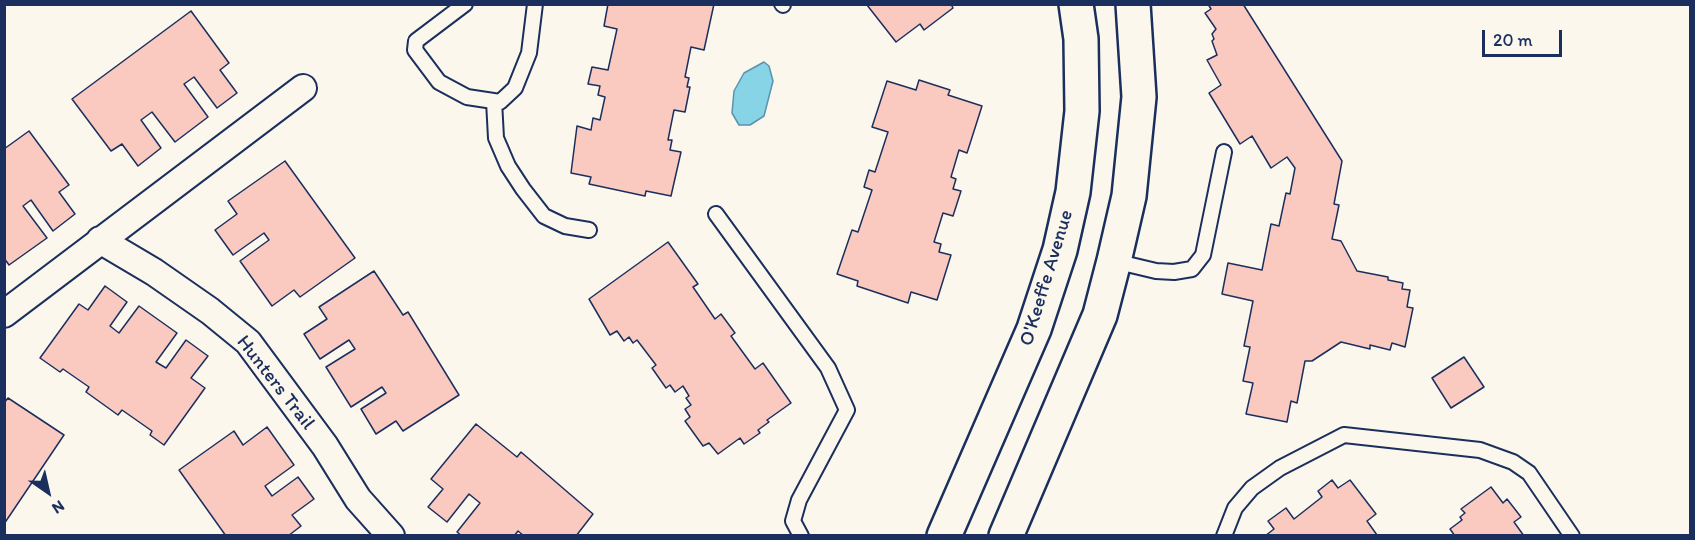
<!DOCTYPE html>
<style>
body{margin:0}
#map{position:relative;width:1695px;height:540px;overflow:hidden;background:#fbf7ec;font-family:Itim,sans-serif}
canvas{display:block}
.frame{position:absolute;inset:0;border:6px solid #1b2f5e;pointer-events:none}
.north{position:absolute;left:18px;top:462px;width:60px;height:60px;-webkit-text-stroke:4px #fbf7ec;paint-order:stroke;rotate:146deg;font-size:16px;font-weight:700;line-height:24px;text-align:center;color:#1b2f5e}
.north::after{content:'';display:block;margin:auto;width:21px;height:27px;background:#1b2f5e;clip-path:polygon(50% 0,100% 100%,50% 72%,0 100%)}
.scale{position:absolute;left:1482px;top:30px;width:80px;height:27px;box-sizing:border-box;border:3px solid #1b2f5e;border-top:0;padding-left:8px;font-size:18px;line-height:21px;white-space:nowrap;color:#1b2f5e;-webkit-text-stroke:4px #fbf7ec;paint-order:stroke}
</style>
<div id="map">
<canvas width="1695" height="540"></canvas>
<div class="frame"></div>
<div class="north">N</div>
<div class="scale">20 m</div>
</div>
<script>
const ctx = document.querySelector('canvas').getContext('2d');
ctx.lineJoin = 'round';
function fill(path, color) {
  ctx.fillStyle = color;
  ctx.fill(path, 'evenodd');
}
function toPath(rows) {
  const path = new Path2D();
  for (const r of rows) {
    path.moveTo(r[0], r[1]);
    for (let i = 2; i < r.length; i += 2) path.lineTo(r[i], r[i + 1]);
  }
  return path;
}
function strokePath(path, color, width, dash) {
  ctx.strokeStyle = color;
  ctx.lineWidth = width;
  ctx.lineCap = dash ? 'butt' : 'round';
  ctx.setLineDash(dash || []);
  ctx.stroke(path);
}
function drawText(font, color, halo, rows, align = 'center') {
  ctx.font = font + ' Itim,sans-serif';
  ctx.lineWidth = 5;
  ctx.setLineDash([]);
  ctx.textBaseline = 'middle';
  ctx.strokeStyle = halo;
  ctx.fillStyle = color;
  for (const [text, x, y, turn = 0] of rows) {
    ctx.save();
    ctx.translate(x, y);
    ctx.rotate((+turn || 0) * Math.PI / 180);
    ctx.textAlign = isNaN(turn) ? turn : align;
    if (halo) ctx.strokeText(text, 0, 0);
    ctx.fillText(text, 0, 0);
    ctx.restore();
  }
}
const water = toPath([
 [764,62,769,66,773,81,764,116,750,125,739,125,732,113,734,91,744,73,764,62]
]);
const building = toPath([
 [608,4,714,4,704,50,691,47,685,77,689,78,687,87,690,87,685,112,674,110,668,140,672,140,670,150,681,152,671,196,646,191,645,196,589,184,591,177,571,173,577,126,591,130,593,118,600,120,605,97,598,95,600,86,588,84,592,67,608,70,617,29,604,26,608,4],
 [951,4,953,8,924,30,920,24,896,42,867,5,951,4],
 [1208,4,1243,4,1342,161,1334,204,1339,205,1332,239,1341,241,1357,271,1388,277,1388,280,1403,283,1402,289,1410,290,1407,307,1413,308,1405,347,1392,343,1390,350,1370,345,1370,349,1341,342,1312,361,1305,361,1297,403,1291,401,1287,422,1246,414,1253,383,1243,381,1250,347,1244,346,1253,301,1222,294,1228,263,1262,270,1271,224,1279,226,1286,193,1290,194,1295,168,1287,157,1271,168,1252,136,1240,144,1209,93,1221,85,1207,60,1217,55,1212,41,1214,39,1212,34,1216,29,1205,13,1211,9,1208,4],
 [191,11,229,63,220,70,237,93,217,108,194,77,184,84,208,117,175,142,152,112,141,120,161,148,138,166,122,144,111,151,72,99,191,11],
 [919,80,950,90,948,95,982,106,967,153,959,150,951,177,956,179,953,189,961,191,953,216,943,213,934,242,941,244,939,252,951,255,937,300,911,292,908,303,857,286,858,281,837,274,852,230,858,232,872,190,864,187,869,170,875,172,888,132,872,127,887,81,916,90,919,80],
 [29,131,69,185,59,192,75,214,53,231,31,200,23,206,47,238,9,265,4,258,4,149,29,131],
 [285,161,355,258,300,297,294,290,272,306,240,261,269,240,264,233,233,255,215,230,237,214,228,201,285,161],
 [668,242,698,284,693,287,715,319,721,314,735,333,731,336,755,369,763,363,791,403,767,420,769,422,758,430,760,433,744,444,740,438,718,454,709,443,703,446,685,421,690,417,685,409,691,405,686,398,689,396,683,386,675,392,670,385,666,388,652,368,656,365,637,340,633,343,629,337,624,341,617,331,610,335,589,299,668,242],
 [374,271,403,315,408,312,459,395,403,431,396,421,376,434,361,409,386,393,382,387,351,407,326,367,355,349,349,340,320,359,304,334,327,319,319,307,374,271],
 [105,286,127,302,110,326,119,333,139,306,177,333,156,362,166,368,186,340,208,356,191,378,205,388,164,445,150,435,152,431,122,410,118,415,86,392,89,387,63,369,60,372,40,358,79,304,88,310,105,286],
 [1464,357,1484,387,1451,408,1432,378,1464,357],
 [8,398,64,435,4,524,4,403,8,398],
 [476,424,517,457,521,452,593,514,576,536,524,536,518,531,514,536,462,536,457,532,480,503,469,494,447,522,428,507,443,489,431,479,476,424],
 [267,427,294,465,265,486,272,496,298,477,314,499,292,515,301,526,288,536,226,536,179,470,234,431,243,445,267,427],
 [1332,480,1338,488,1350,480,1376,514,1367,521,1377,535,1265,536,1274,529,1268,521,1286,508,1294,519,1322,497,1318,491,1332,480],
 [1491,487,1503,503,1507,499,1521,517,1514,522,1524,536,1455,536,1450,529,1462,520,1460,517,1465,513,1461,509,1491,487]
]);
const lane = toPath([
 [465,4,416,41,415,50,439,82,467,97,500,102,515,88,529,53,535,4],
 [782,4,783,5],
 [494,101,496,138,508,166,523,189,544,216,565,226,589,230],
 [716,214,828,368,847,410,799,500,793,521,801,536],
 [1114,261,1156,271,1174,272,1192,269,1203,255,1224,152],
 [1224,536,1235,508,1252,488,1280,468,1344,435,1480,450,1513,462,1529,473,1572,536]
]);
const street = toPath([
 [100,240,154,272,210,311,248,342,325,446,358,499,391,536],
 [4,314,303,88]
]);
const secondary = toPath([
 [944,536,1034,329,1060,250,1073,192,1082,111,1081,39,1076,4],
 [1006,536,1100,315,1114,261,1129,196,1139,97,1133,4]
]);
const streetNames = [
 ["O'Keeffe Avenue",1047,278,-73],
 ["Hunters Trail",275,383,52]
];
fill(water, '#86d4e5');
strokePath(water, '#5b92af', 1.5);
fill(building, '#facac1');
strokePath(building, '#1b2f5e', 1.5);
strokePath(lane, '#1b2f5e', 18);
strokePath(street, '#1b2f5e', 30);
strokePath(secondary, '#1b2f5e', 38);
strokePath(lane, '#fbf7ec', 14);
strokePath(street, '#fbf7ec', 26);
strokePath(secondary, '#fbf7ec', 33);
drawText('20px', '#1b2f5e', '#fbf7ec', streetNames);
</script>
